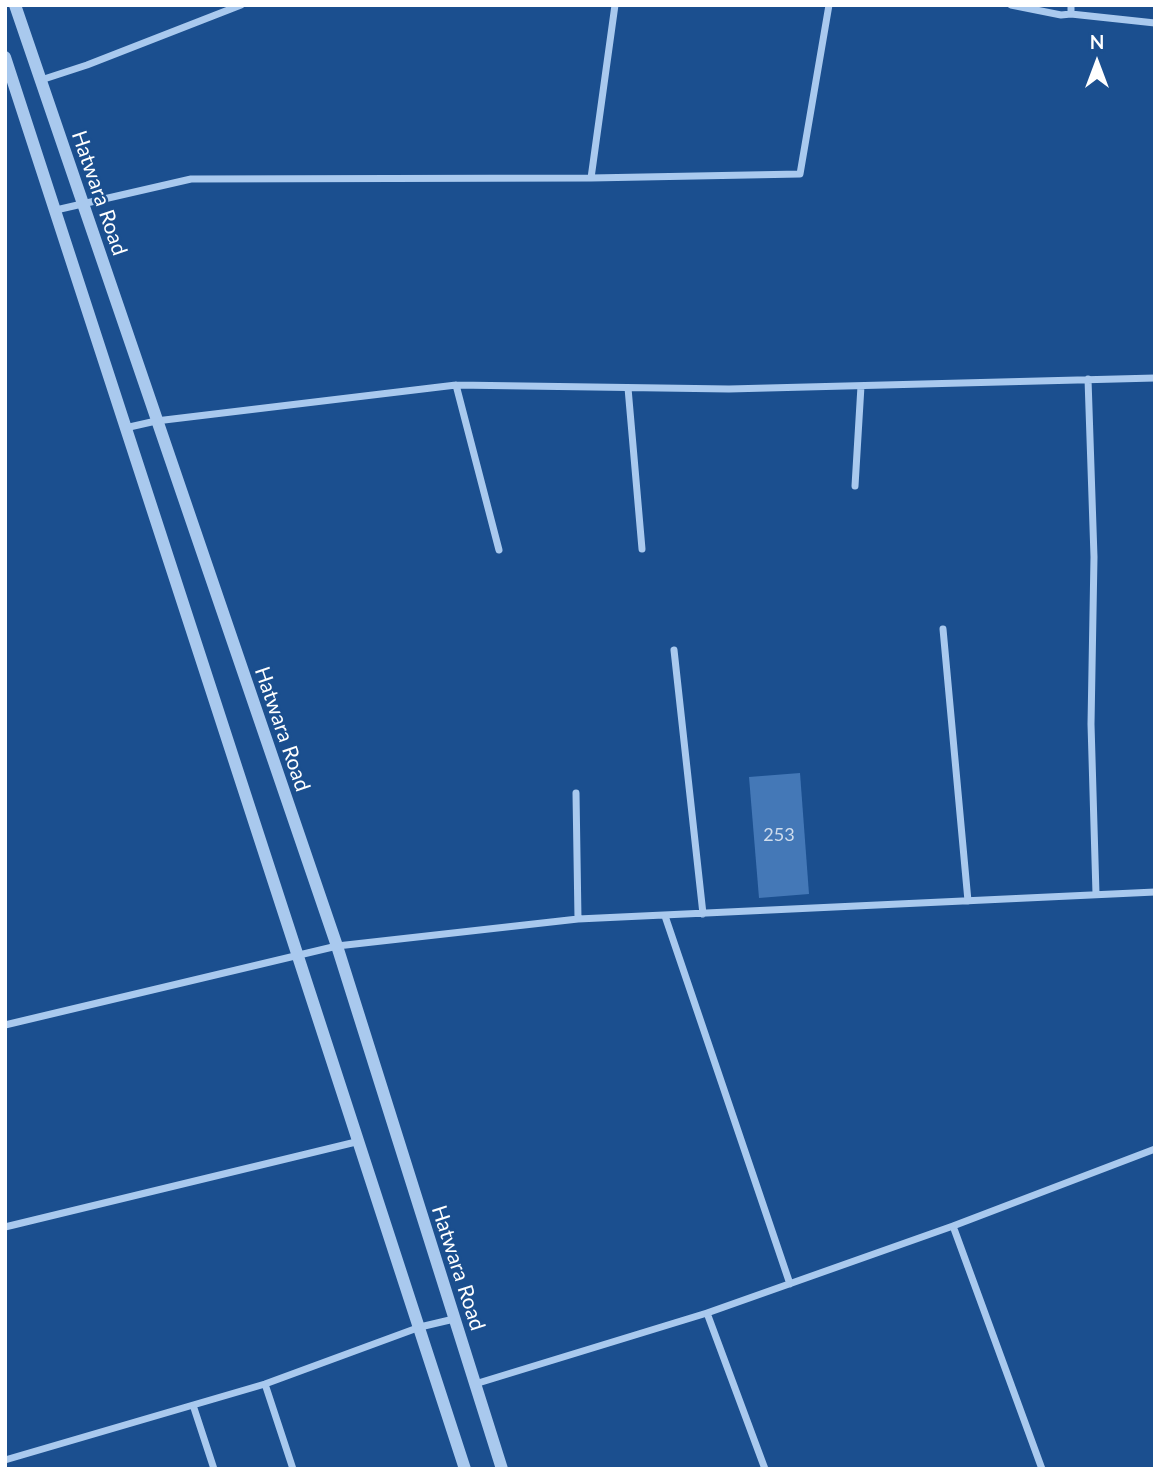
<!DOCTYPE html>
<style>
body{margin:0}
#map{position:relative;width:1160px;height:1474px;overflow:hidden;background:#1b4f8f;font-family:Lato,sans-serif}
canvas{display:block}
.frame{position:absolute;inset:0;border:7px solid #fff;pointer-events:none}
.north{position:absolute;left:1062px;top:28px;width:70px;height:70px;-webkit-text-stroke:5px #1b4f8f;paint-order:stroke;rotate:0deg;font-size:19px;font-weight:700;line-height:28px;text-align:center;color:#fff}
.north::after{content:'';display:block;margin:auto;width:24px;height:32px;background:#fff;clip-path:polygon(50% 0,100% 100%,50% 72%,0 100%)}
</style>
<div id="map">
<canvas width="1160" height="1474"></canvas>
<div class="frame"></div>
<div class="north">N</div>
</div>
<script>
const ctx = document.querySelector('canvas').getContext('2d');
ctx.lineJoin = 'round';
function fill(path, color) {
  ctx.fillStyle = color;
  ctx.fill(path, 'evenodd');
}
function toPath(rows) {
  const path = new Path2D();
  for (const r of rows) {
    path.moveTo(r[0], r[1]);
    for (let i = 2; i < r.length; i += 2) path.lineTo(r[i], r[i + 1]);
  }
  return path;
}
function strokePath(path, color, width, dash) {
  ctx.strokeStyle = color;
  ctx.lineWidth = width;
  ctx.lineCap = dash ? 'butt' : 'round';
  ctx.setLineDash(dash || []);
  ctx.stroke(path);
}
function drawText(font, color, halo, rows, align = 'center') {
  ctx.font = font + ' Lato,sans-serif';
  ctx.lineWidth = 5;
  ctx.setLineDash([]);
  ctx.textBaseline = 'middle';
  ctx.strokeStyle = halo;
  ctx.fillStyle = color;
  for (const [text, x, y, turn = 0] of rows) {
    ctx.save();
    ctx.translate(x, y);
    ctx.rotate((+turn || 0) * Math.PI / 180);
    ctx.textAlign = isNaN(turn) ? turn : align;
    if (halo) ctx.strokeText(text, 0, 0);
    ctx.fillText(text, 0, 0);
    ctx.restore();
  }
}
const building = toPath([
 [800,773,809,894,759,898,749,777]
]);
const minor = toPath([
 [1011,5,1061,15,1071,14,1071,5],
 [1071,14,1155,23],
 [41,80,87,65,241,5],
 [591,178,615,5],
 [56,210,191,179,591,178,800,174,829,5],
 [1088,379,1094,557,1091,724,1096,894],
 [456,385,499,550],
 [628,388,642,549],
 [125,428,156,421,456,385,729,389,1155,378],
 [855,486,861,386],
 [943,629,968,901],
 [674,650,703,914],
 [576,793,578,919],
 [665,916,790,1284],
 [5,1025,337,946,578,919,1155,892],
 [953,1226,1155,1149],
 [5,1227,360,1141],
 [707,1313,765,1469],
 [265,1384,293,1469],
 [475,1384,707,1313,953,1226,1042,1469],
 [193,1405,214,1469],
 [5,1460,265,1384,420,1327,454,1319]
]);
const tertiary = toPath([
 [15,5,337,946,502,1469],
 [5,57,465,1469]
]);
const numberNames = [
 ["253",779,835]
];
const streetNames = [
 ["Hatwara Road",99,193,71],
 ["Hatwara Road",282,729,71],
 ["Hatwara Road",458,1268,72]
];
fill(building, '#4478b7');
strokePath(minor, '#a9c9ee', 7);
strokePath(tertiary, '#a9c9ee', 12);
drawText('18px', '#d0dded', null, numberNames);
drawText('21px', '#fff', '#1b4f8f', streetNames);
</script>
